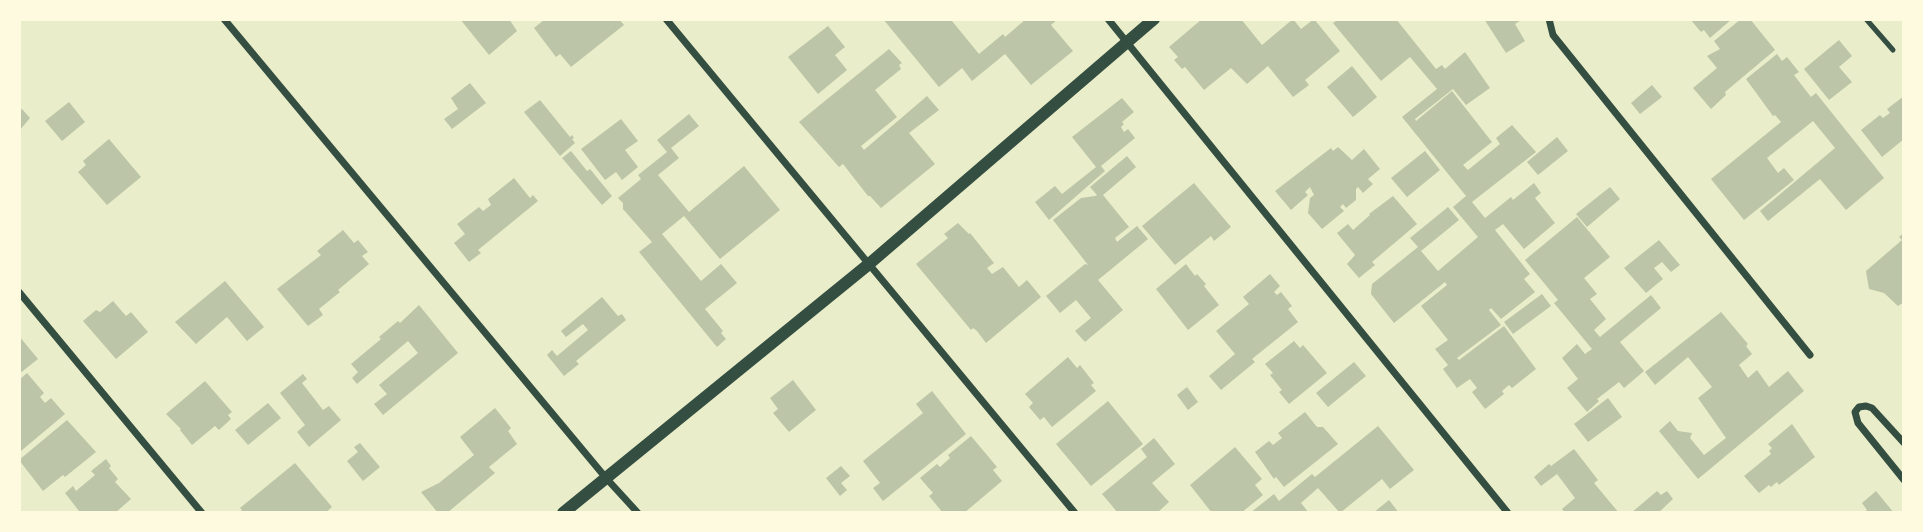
<!DOCTYPE html>
<style>
body{margin:0}
#map{position:relative;width:1923px;height:532px;overflow:hidden;background:#e9edc9;font-family:Ubuntu,sans-serif}
canvas{display:block}
.frame{position:absolute;inset:0;border:21px solid #fefae0;pointer-events:none}
</style>
<div id="map">
<canvas width="1923" height="532"></canvas>
<div class="frame"></div>
</div>
<script>
const ctx = document.querySelector('canvas').getContext('2d');
ctx.lineJoin = 'round';
function fill(path, color) {
  ctx.fillStyle = color;
  ctx.fill(path, 'evenodd');
}
function toPath(rows) {
  const path = new Path2D();
  for (const r of rows) {
    path.moveTo(r[0], r[1]);
    for (let i = 2; i < r.length; i += 2) path.lineTo(r[i], r[i + 1]);
  }
  return path;
}
function strokePath(path, color, width, dash) {
  ctx.strokeStyle = color;
  ctx.lineWidth = width;
  ctx.lineCap = dash ? 'butt' : 'round';
  ctx.setLineDash(dash || []);
  ctx.stroke(path);
}
const building = toPath([
 [460,19,509,19,517,31,489,55],
 [545,19,619,19,624,25,571,67,560,54,556,57,534,28],
 [883,19,954,19,952,21,979,54,1003,34,1005,37,1026,19,1058,19,1051,25,1073,51,1031,85,1005,54,972,81,962,68,939,87],
 [1202,19,1241,19,1262,45,1293,19,1301,29,1314,19,1340,51,1305,80,1309,85,1293,97,1268,66,1247,84,1231,68,1204,90,1185,67,1182,69,1174,60,1178,57,1169,47],
 [1339,19,1396,19,1436,69,1442,65,1445,69,1465,52,1490,88,1466,105,1453,89,1415,119,1416,121,1452,91,1492,142,1463,165,1468,170,1500,144,1496,138,1512,125,1536,152,1472,202,1485,218,1511,197,1513,200,1534,183,1541,193,1535,198,1555,223,1524,249,1503,224,1495,230,1530,274,1524,279,1535,292,1501,319,1491,308,1489,310,1501,325,1457,358,1459,360,1504,326,1536,369,1512,388,1509,385,1502,391,1504,394,1485,409,1472,392,1477,388,1470,379,1457,388,1443,369,1448,365,1435,349,1448,340,1421,306,1447,285,1445,282,1394,323,1371,294,1372,284,1418,247,1410,238,1448,207,1459,220,1421,251,1438,271,1478,237,1453,207,1466,196,1402,117,1437,89,1410,57,1381,81,1333,23],
 [1484,19,1523,19,1515,24,1525,41,1506,53],
 [1690,19,1732,19,1710,38,1704,30,1701,32],
 [1741,19,1750,19,1775,50,1725,92,1726,95,1711,109,1693,88,1717,68,1707,56,1720,49,1714,41],
 [828,26,845,47,835,55,847,70,818,94,788,57],
 [1839,40,1852,56,1839,67,1852,82,1829,100,1804,69],
 [889,49,902,63,899,65,901,69,875,90,897,117,861,146,864,150,927,96,939,110,909,133,935,164,881,208,870,196,868,196,843,164,839,167,799,122],
 [1777,54,1782,61,1787,57,1799,72,1794,75,1811,97,1816,93,1884,178,1846,210,1820,179,1768,221,1760,211,1835,148,1813,121,1767,158,1778,173,1784,168,1794,180,1744,220,1711,179,1781,122,1775,115,1773,116,1746,79],
 [1352,66,1377,97,1353,117,1327,87],
 [470,83,486,103,452,129,444,119,458,109,451,98],
 [1652,85,1662,97,1640,114,1631,103],
 [1904,96,1904,139,1882,157,1861,130,1880,115,1883,118,1890,113,1887,109],
 [1122,98,1134,112,1122,122,1124,124,1121,127,1124,132,1128,129,1135,138,1101,166,1105,171,1049,220,1035,202,1055,186,1062,194,1096,167,1072,137],
 [540,100,570,137,572,135,574,138,572,139,575,143,560,156,524,112],
 [69,102,85,122,62,141,45,121],
 [22,109,30,118,19,131,19,111],
 [689,114,699,126,671,148,679,158,658,175,689,212,744,166,780,210,720,259,684,216,662,234,701,281,721,264,737,283,705,309,723,331,721,333,726,339,717,347,639,252,652,242,623,209,623,203,618,198,641,179,638,175,667,152,657,140],
 [621,119,638,141,625,150,638,167,622,180,616,172,605,180,581,149],
 [1557,137,1568,151,1538,175,1527,162],
 [109,139,141,177,107,205,78,172,86,165,83,161],
 [1338,147,1352,160,1364,149,1380,169,1368,179,1373,184,1363,193,1358,187,1356,189,1356,200,1346,208,1343,204,1340,207,1344,211,1322,229,1308,213,1310,198,1314,195,1310,187,1305,192,1308,195,1291,210,1275,191,1331,148,1333,151],
 [571,151,587,171,590,169,612,196,602,205,562,158],
 [1425,151,1440,170,1407,197,1391,178],
 [1127,156,1136,167,1103,195,1129,227,1115,238,1117,242,1137,226,1148,239,1098,280,1123,310,1085,342,1075,331,1091,318,1076,300,1060,313,1046,296,1085,264,1088,265,1053,220,1081,198,1095,196,1097,195,1090,187],
 [514,178,530,198,533,195,538,201,478,250,481,253,469,262,454,243,465,234,457,224,479,207,483,211,491,205,488,199],
 [1194,183,1231,227,1214,241,1211,236,1175,265,1142,226],
 [1610,187,1620,199,1587,227,1576,214],
 [1393,196,1417,224,1372,262,1375,265,1359,278,1347,264,1355,255,1337,233,1348,224,1353,230,1370,215,1369,214],
 [1577,217,1610,257,1584,278,1597,294,1590,299,1606,319,1594,330,1600,337,1651,295,1661,308,1620,342,1644,371,1624,388,1619,382,1597,399,1599,401,1587,412,1567,388,1578,379,1562,358,1577,344,1585,354,1592,349,1554,303,1558,300,1525,260],
 [958,223,969,234,970,233,994,263,987,268,992,274,1003,267,1019,287,1027,280,1041,297,986,343,977,331,973,328,971,330,916,264,948,238,944,234],
 [343,230,354,243,358,240,368,252,362,256,369,264,338,290,340,292,319,309,323,315,308,326,277,289,321,255,317,251],
 [1904,233,1904,302,1898,306,1884,293,1869,289,1866,271,1902,240,1899,237],
 [1659,240,1680,265,1671,272,1662,262,1654,268,1663,279,1646,293,1624,268],
 [1186,264,1195,276,1197,274,1206,284,1204,286,1219,305,1188,330,1156,289],
 [1270,274,1280,286,1274,292,1277,295,1281,292,1292,306,1288,309,1298,322,1252,359,1255,362,1221,390,1209,376,1235,354,1216,331,1249,304,1243,297],
 [225,281,264,327,247,341,227,317,196,344,175,322],
 [1542,294,1551,306,1513,334,1504,322],
 [602,297,618,316,622,314,626,320,576,361,579,364,564,376,547,355,552,350,557,356,588,330,583,324,566,337,561,331],
 [113,301,126,316,131,312,148,332,116,359,83,321,96,310,100,312],
 [419,305,458,353,383,415,374,404,387,394,379,385,418,353,408,341,357,384,352,378,358,372,351,364,381,339,379,337,398,321,400,323],
 [1721,312,1748,344,1746,346,1752,354,1739,365,1748,378,1757,370,1769,387,1788,371,1804,391,1698,479,1659,431,1670,421,1678,431,1692,433,1690,438,1704,455,1726,438,1698,398,1712,387,1688,357,1655,385,1645,372],
 [19,336,38,359,19,374],
 [1294,341,1300,348,1303,345,1327,373,1289,404,1279,392,1282,390,1270,375,1273,373,1265,364],
 [1068,357,1077,368,1080,365,1094,383,1091,385,1096,391,1052,427,1044,417,1040,420,1029,407,1033,403,1025,394],
 [1354,362,1366,376,1328,407,1316,393],
 [27,373,44,393,40,397,45,403,51,398,65,414,21,451,19,449,19,380],
 [303,374,307,379,302,383,323,410,329,406,341,420,309,447,297,432,305,425,280,393],
 [793,380,816,410,789,432,773,413,778,409,770,398],
 [205,381,232,412,228,415,231,419,219,430,215,426,192,445,180,430,181,429,166,414],
 [1187,387,1198,402,1188,410,1177,395],
 [932,391,966,434,883,501,873,488,880,483,863,461,923,413,916,404],
 [1608,398,1622,417,1588,442,1574,424],
 [1108,401,1143,444,1091,486,1056,444],
 [268,403,281,418,248,445,235,430],
 [495,408,511,428,508,431,517,444,489,467,495,473,447,513,438,513,421,492,439,483,474,455,460,437],
 [1305,412,1317,427,1323,427,1338,444,1284,487,1276,477,1274,479,1255,452,1269,441,1273,445,1282,438,1278,433],
 [67,420,96,452,65,477,63,475,43,491,19,460],
 [1792,424,1815,457,1779,485,1777,482,1771,487,1769,485,1759,493,1744,476,1771,454,1769,451,1772,448,1768,444],
 [1378,426,1414,470,1390,489,1382,479,1340,513,1318,488,1301,503,1309,513,1250,513,1274,494,1279,501,1312,474,1315,477],
 [971,436,997,467,993,470,1002,481,964,513,943,513,929,496,933,493,920,478,937,464,940,467,950,458,948,455],
 [1154,438,1175,464,1152,483,1169,502,1157,513,1118,513,1102,494,1147,457,1141,449],
 [360,443,380,467,363,481,347,461,358,452,354,447],
 [1235,447,1262,479,1255,485,1263,495,1241,513,1212,513,1190,485],
 [1574,449,1598,480,1594,483,1619,513,1565,513,1562,509,1575,498,1557,474,1541,486,1534,477,1549,464,1551,466],
 [106,459,111,466,109,468,118,479,115,482,131,499,115,513,77,513,79,511,65,493,73,486,76,491,95,475,91,471],
 [295,463,332,507,325,513,238,513,242,510,240,508],
 [841,466,850,476,841,483,847,490,840,496,826,478],
 [1657,491,1661,495,1667,491,1673,499,1658,513,1631,513],
 [1876,491,1894,513,1863,513,1867,510,1862,503],
 [1389,500,1399,513,1373,513]
]);
const service = toPath([
 [1866,19,1893,50]
]);
const minor = toPath([
 [224,19,606,478,638,513],
 [666,19,1075,513],
 [1108,19,1508,513],
 [1549,19,1553,35,1810,355],
 [19,292,202,513],
 [1904,443,1872,408,1866,406,1859,407,1855,412,1858,423,1904,480]
]);
const tertiary = toPath([
 [563,513,869,264,1154,19]
]);
fill(building, '#bcc5a7');
strokePath(service, '#344e41', 5);
strokePath(minor, '#344e41', 7);
strokePath(tertiary, '#344e41', 12);
</script>
